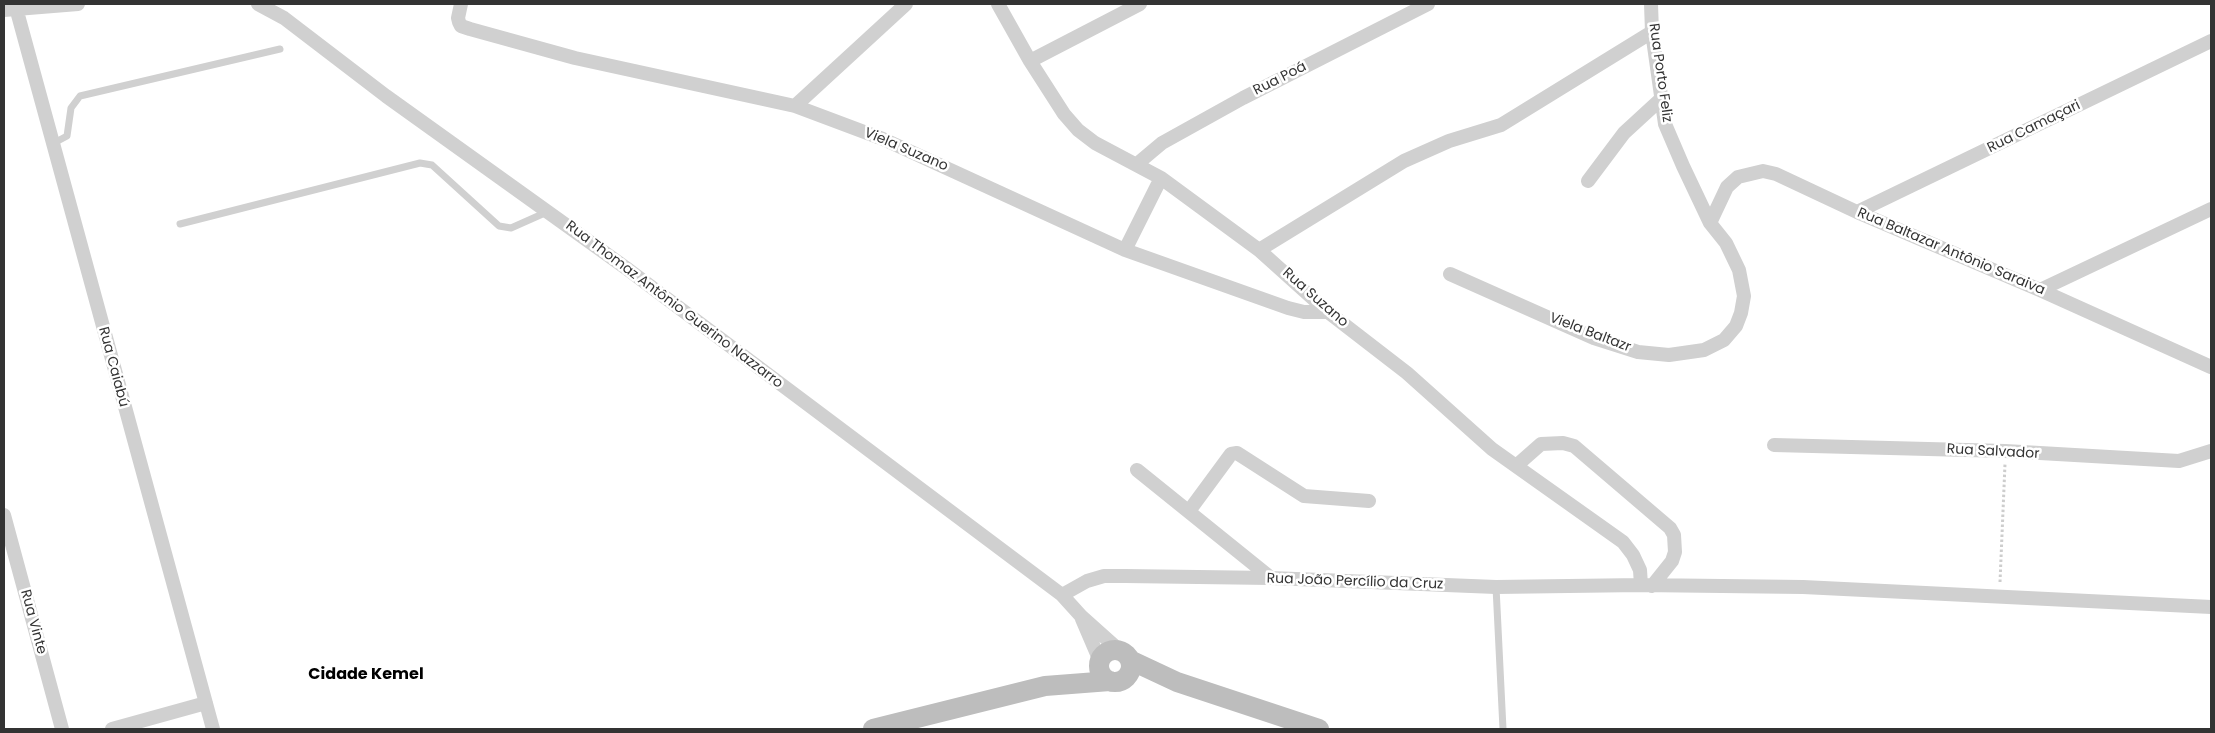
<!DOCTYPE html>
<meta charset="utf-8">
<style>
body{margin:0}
#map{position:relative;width:2215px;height:733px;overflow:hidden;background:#fff;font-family:Poppins,sans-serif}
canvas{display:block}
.frame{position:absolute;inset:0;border:5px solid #333;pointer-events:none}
</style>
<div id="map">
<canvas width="2215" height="733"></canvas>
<div class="frame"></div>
</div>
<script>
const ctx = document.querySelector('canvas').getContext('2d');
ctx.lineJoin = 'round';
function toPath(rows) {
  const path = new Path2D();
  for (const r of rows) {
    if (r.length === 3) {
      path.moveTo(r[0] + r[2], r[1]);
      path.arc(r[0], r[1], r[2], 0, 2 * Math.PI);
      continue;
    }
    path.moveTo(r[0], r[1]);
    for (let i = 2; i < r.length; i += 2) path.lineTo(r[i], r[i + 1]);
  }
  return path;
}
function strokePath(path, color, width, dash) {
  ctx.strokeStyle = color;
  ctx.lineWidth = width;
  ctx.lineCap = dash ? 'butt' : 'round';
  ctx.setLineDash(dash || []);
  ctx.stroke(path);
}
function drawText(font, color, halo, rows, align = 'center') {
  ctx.font = font + ' Poppins,sans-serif';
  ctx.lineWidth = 5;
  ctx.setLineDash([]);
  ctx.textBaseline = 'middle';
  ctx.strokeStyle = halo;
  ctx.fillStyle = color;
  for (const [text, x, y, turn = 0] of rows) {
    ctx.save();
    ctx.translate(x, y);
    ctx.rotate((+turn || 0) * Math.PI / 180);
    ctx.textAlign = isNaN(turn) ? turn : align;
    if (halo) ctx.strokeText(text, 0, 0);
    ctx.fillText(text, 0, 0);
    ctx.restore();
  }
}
const path = toPath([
 [2000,582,2005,464]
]);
const lane = toPath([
 [52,144,67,136,71,108,80,96,280,49],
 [180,224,420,163,432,165,499,226,511,228,547,212],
 [1496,587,1503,729]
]);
const street = toPath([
 [15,4,213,729],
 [258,4,284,18,386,96,626,268,1062,595,1081,616,1119,650],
 [461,4,458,18,459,22,461,26,470,29,575,58,795,106,883,139,1125,250,1288,308,1304,312,1328,312],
 [998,4,1030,61,1064,114,1078,130,1095,143,1161,178,1259,250,1328,312,1407,373,1492,449,1623,542,1633,555,1640,570,1641,585],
 [4,10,78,4],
 [1030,61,1140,4],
 [795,106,906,4],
 [1137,164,1162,143,1243,98,1428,4],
 [1588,181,1624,133,1661,99],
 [1857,212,2211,41],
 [1710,223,1727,187,1738,177,1763,171,1776,174,1857,212,2040,290,2211,367],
 [1125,250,1161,178],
 [1259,250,1404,161,1449,141,1501,125,1652,32],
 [1450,274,1594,338,1638,352,1669,355,1704,350,1724,340,1736,326,1741,313,1744,296,1739,270,1726,243,1710,223,1683,166,1665,124,1652,32,1651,4],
 [2040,290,2211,209],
 [1774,445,2005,451,2179,461,2211,451],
 [1516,466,1541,444,1563,443,1574,446,1670,528,1674,535,1675,552,1672,561,1652,586],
 [1137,470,1271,578],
 [1189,511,1231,454,1237,453,1304,496,1369,501],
 [4,515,62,729],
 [1062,595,1087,581,1104,576,1125,576,1271,578,1496,587,1641,585,1803,587,2211,607],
 [1082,619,1100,661],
 [112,729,206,703]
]);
const secondary = toPath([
 [1115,666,16],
 [1130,660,1177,682,1319,729],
 [873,729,1045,686,1110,681]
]);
const streetNames = [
 ["Rua Porto Feliz",1660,73,82],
 ["Rua Poá",1280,79,-27],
 ["Rua Camaçari",2034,127,-26],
 ["Viela Suzano",906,150,23],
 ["Rua Baltazar Antônio Saraiva",1951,252,23],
 ["Rua Suzano",1315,298,41],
 ["Rua Thomaz Antônio Guerino Nazzarro",674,305,37],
 ["Viela Baltazr",1590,333,21],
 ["Rua Caiabú",113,367,75],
 ["Rua Salvador",1993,452,3],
 ["Rua João Percílio da Cruz",1355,582,2],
 ["Rua Vinte",33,622,75]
];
const quarterNames = [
 ["Cidade Kemel",366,675]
];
strokePath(path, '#cdcdcd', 3, [2.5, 2.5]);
strokePath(lane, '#d0d0d0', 7);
strokePath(street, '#d0d0d0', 14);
strokePath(secondary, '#bdbdbd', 20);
drawText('14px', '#333', '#fff', streetNames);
drawText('bold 16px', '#000', '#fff', quarterNames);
</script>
